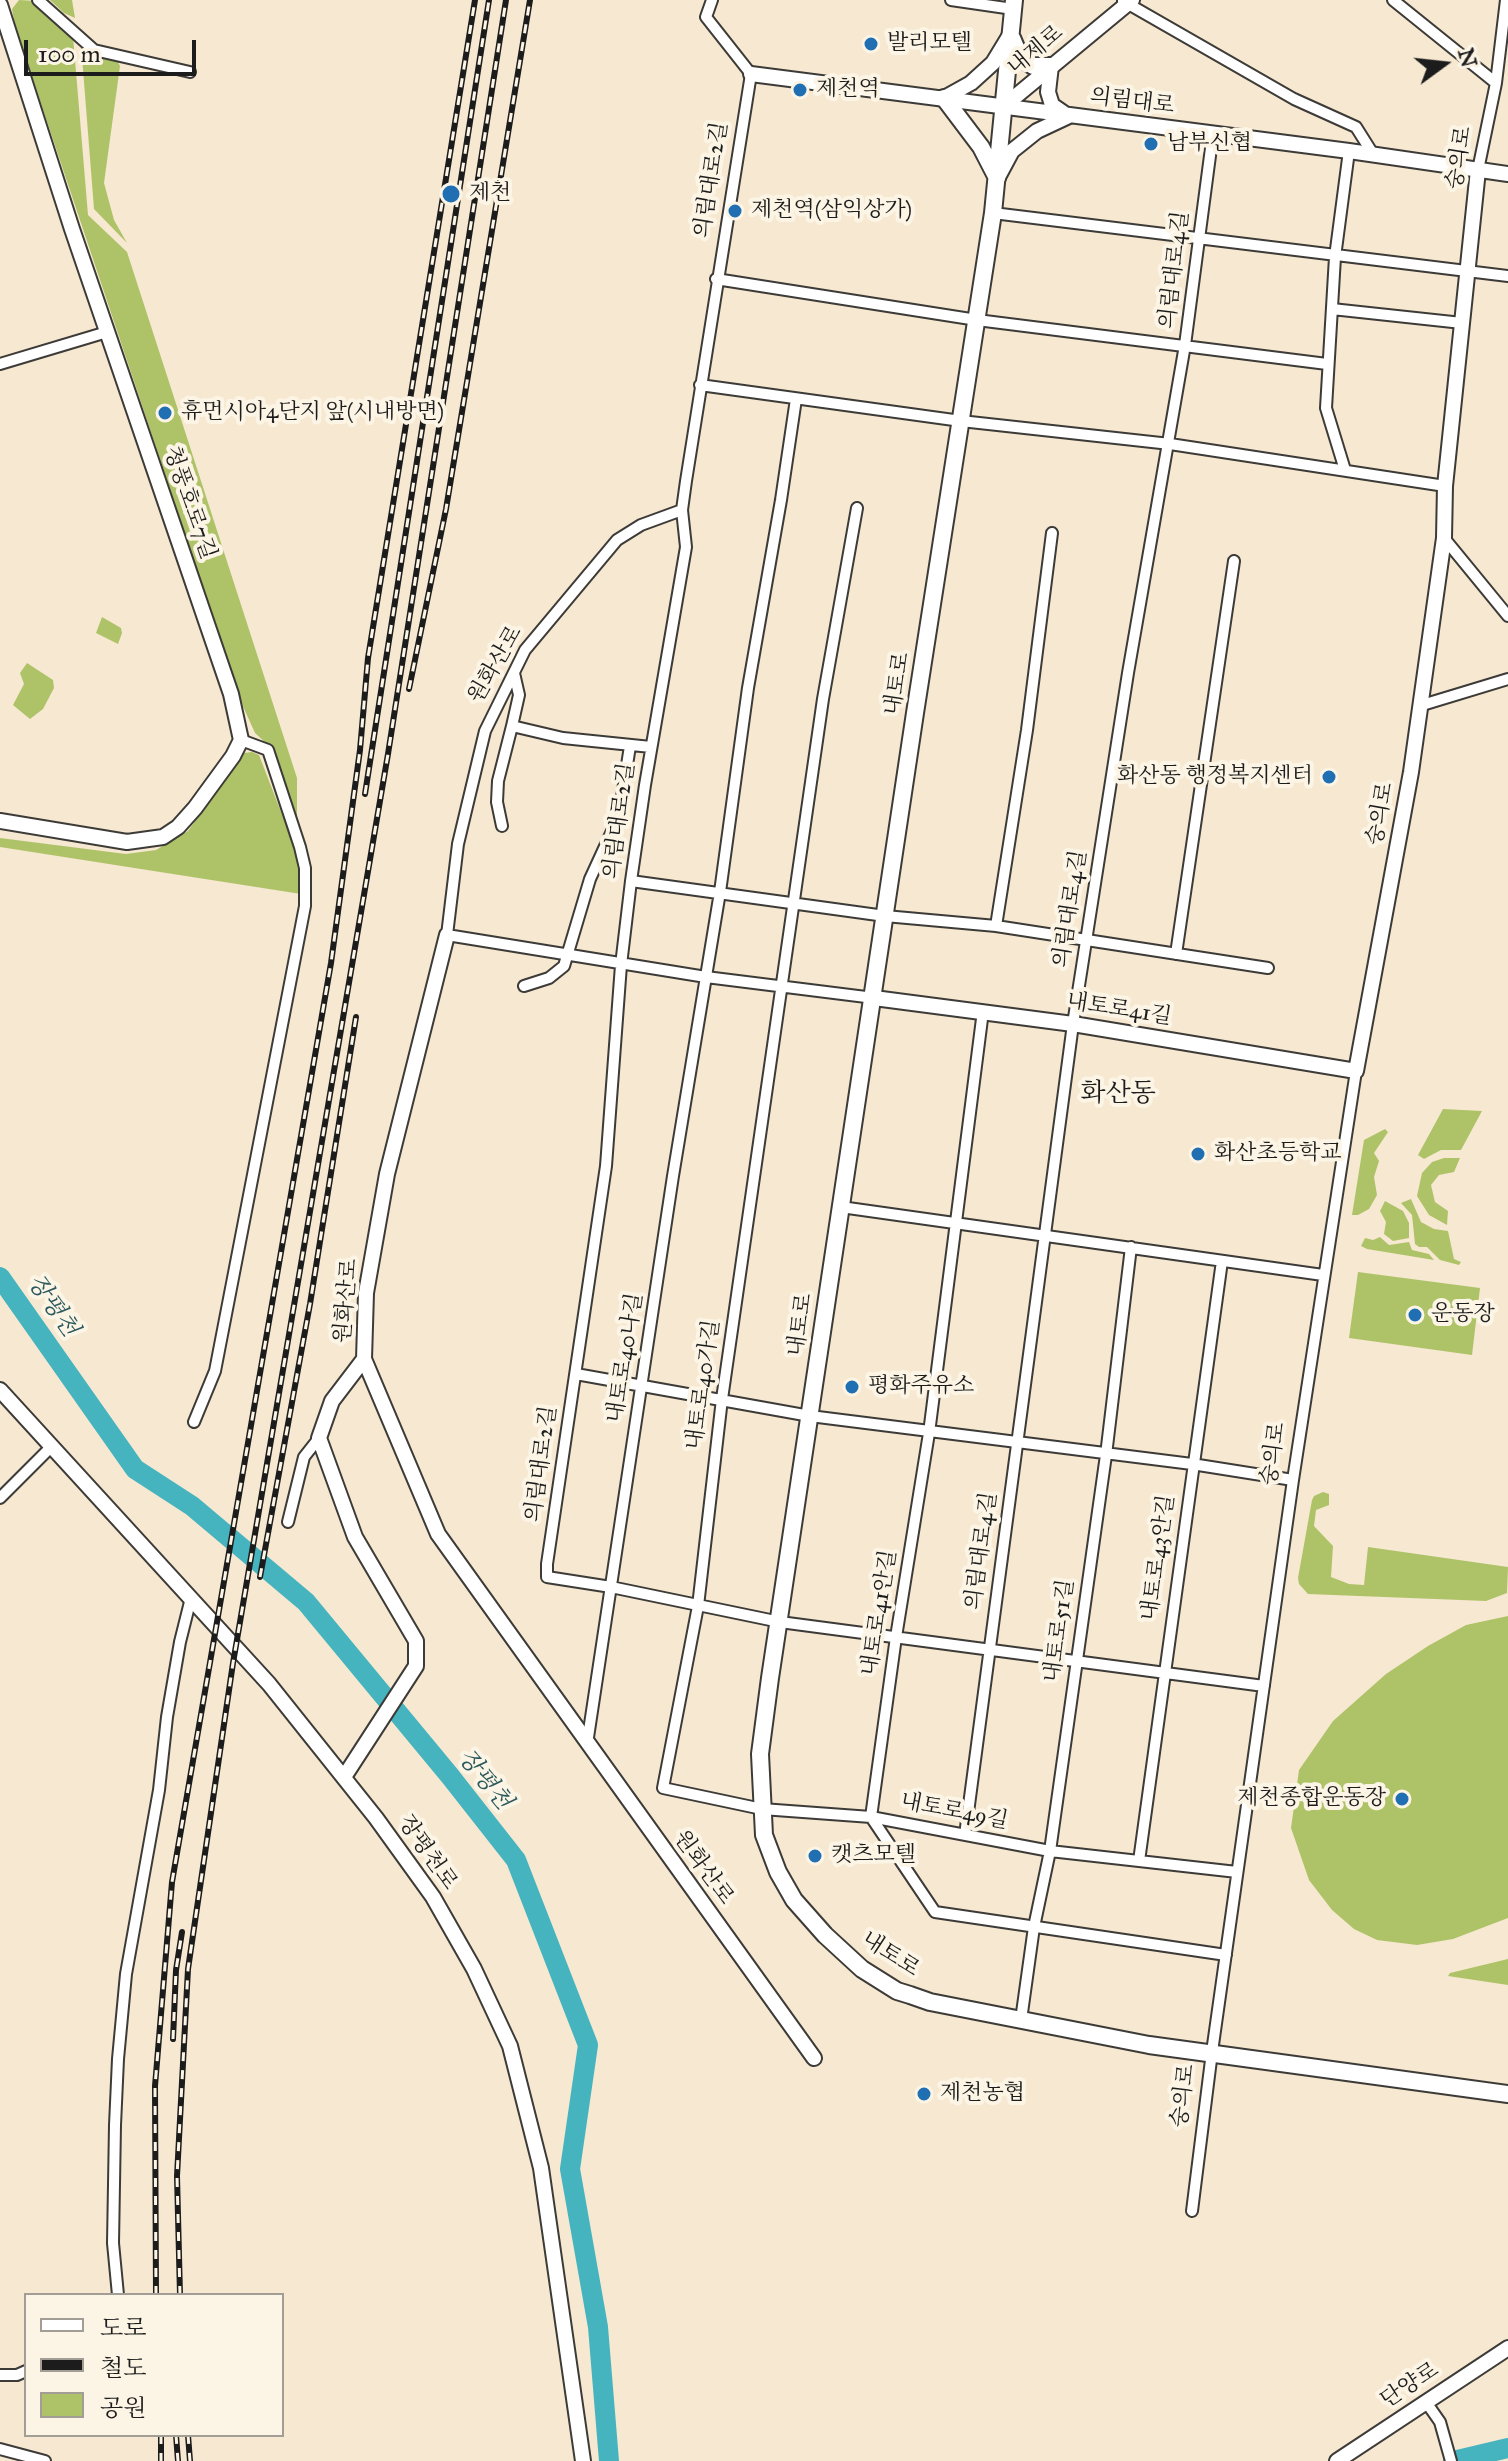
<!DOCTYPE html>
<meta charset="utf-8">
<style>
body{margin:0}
#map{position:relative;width:1508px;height:2461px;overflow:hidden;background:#f7e8d1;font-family:"IM FELL Great Primer","Noto Serif KR",serif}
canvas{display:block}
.legend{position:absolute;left:24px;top:2293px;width:260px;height:144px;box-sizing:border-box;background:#fcf5e5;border:2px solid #a29e95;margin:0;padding:10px 14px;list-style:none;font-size:24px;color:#1c1c1c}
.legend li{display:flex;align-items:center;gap:16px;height:40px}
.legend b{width:40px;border:2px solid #a29e95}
.north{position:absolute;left:1404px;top:24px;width:80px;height:80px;-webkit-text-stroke:6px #fcf5e5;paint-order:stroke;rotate:75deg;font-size:22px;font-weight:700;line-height:32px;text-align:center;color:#1c1c1c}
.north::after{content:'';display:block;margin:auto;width:28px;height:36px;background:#1c1c1c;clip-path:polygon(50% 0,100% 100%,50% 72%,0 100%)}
.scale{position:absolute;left:24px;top:40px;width:172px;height:36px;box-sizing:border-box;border:4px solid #1c1c1c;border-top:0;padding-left:10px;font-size:24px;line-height:28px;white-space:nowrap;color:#1c1c1c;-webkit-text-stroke:6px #fcf5e5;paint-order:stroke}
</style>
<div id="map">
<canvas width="1508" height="2461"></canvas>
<ul class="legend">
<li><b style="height:10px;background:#fff"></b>도로</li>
<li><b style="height:10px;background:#1c1c1c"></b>철도</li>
<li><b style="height:22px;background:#aec368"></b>공원</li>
</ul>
<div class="north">N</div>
<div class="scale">100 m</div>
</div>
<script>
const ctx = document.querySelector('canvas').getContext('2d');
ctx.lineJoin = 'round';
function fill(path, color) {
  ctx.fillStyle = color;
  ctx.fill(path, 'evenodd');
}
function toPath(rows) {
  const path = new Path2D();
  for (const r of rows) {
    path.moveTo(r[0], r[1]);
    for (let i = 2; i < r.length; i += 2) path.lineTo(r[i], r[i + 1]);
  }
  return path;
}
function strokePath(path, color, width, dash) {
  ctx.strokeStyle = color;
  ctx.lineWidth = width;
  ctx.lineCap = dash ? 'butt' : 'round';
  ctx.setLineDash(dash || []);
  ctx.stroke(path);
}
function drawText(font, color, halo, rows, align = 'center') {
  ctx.font = font + ' "IM FELL Great Primer","Noto Serif KR",serif';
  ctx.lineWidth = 8;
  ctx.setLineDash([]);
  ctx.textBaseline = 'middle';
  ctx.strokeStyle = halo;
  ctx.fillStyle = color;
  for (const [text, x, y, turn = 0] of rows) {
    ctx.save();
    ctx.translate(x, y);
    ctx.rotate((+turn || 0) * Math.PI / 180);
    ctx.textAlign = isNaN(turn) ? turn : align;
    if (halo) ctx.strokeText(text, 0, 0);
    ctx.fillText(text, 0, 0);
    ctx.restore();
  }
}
const green = toPath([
 [19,0,36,1,73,36,88,215,127,252,297,778,297,819,267,744,255,733,242,704,15,26,12,9],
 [50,0,72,0,75,18,64,13],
 [81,44,95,55,118,62,120,66,104,183,114,220,127,243,94,209],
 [102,617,121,628,122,633,118,644,96,633],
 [27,663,53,680,54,688,43,709,30,719,13,705,24,684,20,673],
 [252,752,259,755,300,861,301,894,0,847,0,838,126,854,156,850,188,831,244,753],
 [1443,1109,1482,1111,1461,1150,1441,1150,1424,1159,1418,1155],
 [1385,1129,1388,1132,1374,1153,1379,1161,1374,1177,1377,1195,1369,1209,1358,1215,1352,1215,1364,1140],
 [1444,1158,1460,1158,1454,1172,1439,1175,1431,1185,1435,1202,1448,1211,1447,1225,1429,1215,1417,1196,1422,1173,1432,1162],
 [1411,1199,1421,1222,1434,1229,1448,1231,1454,1259,1461,1262,1459,1265,1440,1260,1427,1247,1419,1247,1415,1244,1412,1215,1401,1203],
 [1385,1201,1403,1211,1409,1223,1409,1238,1393,1241,1384,1234,1386,1222,1380,1211],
 [1380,1237,1389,1245,1409,1242,1412,1250,1429,1254,1434,1260,1367,1249,1361,1246,1365,1238,1373,1240],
 [1358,1272,1480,1288,1472,1355,1349,1338],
 [1323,1492,1329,1494,1329,1505,1316,1510,1314,1526,1333,1546,1331,1577,1349,1584,1364,1585,1368,1547,1508,1567,1507,1593,1486,1601,1308,1594,1299,1584,1298,1578,1312,1500,1314,1496],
 [1508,1616,1508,1918,1453,1939,1417,1945,1377,1940,1354,1929,1332,1910,1309,1880,1291,1828,1299,1770,1333,1721,1386,1674,1428,1646,1466,1625],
 [1508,1959,1508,1985,1448,1976,1450,1973]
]);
const river = toPath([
 [0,1277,135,1469,192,1506,306,1602,450,1776,516,1860,588,2045,570,2169,598,2327,609,2461],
 [1453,2461,1508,2448]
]);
const street = toPath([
 [38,0,94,50,190,72],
 [712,0,706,17,751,74,686,481,682,510,686,547,645,785,631,881,621,965,606,1166,547,1564,547,1577,611,1587,780,1622,1264,1686],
 [951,0,1013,9],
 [1393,0,1496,83],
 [1123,1,1294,99,1356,127,1373,154],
 [1478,170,1496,83,1506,0],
 [993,213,1508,276],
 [716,279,977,320,1327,364],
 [1332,309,1462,323],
 [0,364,107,332],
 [700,385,961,421,1170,444,1445,486],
 [1345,470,1326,408,1335,257,1349,151],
 [857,508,823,699,722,1399,698,1606,663,1788,762,1809,871,1817,1050,1851,1237,1872],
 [682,510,641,525,617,540,525,650,485,731,458,844,447,935,706,977,874,998],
 [1444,538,1508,616],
 [1419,706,1508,679],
 [512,726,519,695,514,673],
 [502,826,497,802,498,781,512,726,563,738,651,747],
 [631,881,885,916,996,926,1268,968],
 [996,926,1027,730,1052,533],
 [1176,954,1234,561],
 [524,986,549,978,564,966,590,879,619,816,630,746],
 [983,1011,929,1433,896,1637,871,1817,935,1912,1226,1955],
 [841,1207,1323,1275],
 [576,1374,810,1416,1192,1464,1293,1480],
 [194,1422,215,1371,305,906,305,868,300,847,268,750,241,740],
 [0,1498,51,1447],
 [288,1522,304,1457,319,1438],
 [587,1744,673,1176,720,892,748,688,781,500,796,399],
 [965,1835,1073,1024,1128,673,1185,345,1213,133],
 [1139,1861,1222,1261],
 [1021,2020,1034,1927,1050,1851,1106,1455,1131,1247],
 [1192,2211,1212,2052,1293,1480,1356,1071],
 [118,2295,113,2243,115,2125,118,2059,126,1974,159,1790,167,1717,180,1642,191,1598],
 [0,2375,17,2375,26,2371],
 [1426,2402,1440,2422,1451,2461],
 [0,2449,45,2461]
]);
const secondary = toPath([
 [0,5,72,229,231,694,241,740,233,756,195,808,178,827,163,837,127,842,0,821],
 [1051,66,1048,92,1052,105,1065,114],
 [751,74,1349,151,1508,174],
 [944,98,971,83,993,63,1010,35],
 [1004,106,1132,0],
 [997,179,1012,151,1037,131,1069,116],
 [447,935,387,1174,366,1293,364,1359,438,1534,814,2058],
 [874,998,1073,1024,1356,1071,1411,772,1444,538,1445,486,1478,170],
 [0,1390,269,1684,376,1818,433,1897,474,1969,510,2046,541,2168,583,2461],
 [344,1777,416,1666,416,1641,355,1537,319,1438,332,1401,364,1359],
 [1337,2461,1508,2348]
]);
const primary = toPath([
 [1014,0,993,213,915,713,770,1678,760,1754,764,1835,778,1872,794,1900,825,1935,862,1969,897,1991,910,1995,930,2002,1149,2045,1508,2094],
 [1012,38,1020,57,1033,66,1051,66],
 [944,98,981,147,997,178]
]);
const rail = toPath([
 [409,689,446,509,530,0],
 [365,794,489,0],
 [260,1577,310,1304,356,1017],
 [173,2039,176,1970,182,1932],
 [156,2295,155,2086,172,1882,331,963,360,750,368,658,475,0],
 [180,2295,177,2176,188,1969,233,1663,388,754,506,0],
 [161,2435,161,2461],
 [176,2435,178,2461],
 [188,2435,190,2461]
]);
const markers = [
 [871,44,8,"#1f6fb2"],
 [800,90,8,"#1f6fb2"],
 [1151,144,8,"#1f6fb2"],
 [451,194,10,"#1f6fb2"],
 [735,211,8,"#1f6fb2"],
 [165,413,8,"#1f6fb2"],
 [1329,777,8,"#1f6fb2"],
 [1198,1154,8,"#1f6fb2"],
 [1415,1315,8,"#1f6fb2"],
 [852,1387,8,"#1f6fb2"],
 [1402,1799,8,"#1f6fb2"],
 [815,1856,8,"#1f6fb2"],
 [924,2094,8,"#1f6fb2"]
];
const poiNames = [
 ["발리모텔",887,44],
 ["제천역",816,90],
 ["남부신협",1167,144],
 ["제천",469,194],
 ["제천역(삼익상가)",751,211],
 ["휴먼시아4단지 앞(시내방면)",181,413],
 ["화산동 행정복지센터",1313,777,"right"],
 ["화산초등학교",1214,1154],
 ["운동장",1431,1315],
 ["평화주유소",868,1387],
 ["제천종합운동장",1386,1799,"right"],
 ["캣츠모텔",831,1856],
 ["제천농협",940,2094]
];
const streetNames = [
 ["내제로",1036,51,-40],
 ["의림대로",1132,102,7],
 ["숭의로",1460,158,-81],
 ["의림대로2길",712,180,-81],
 ["의림대로4길",1175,270,-83],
 ["청풍호로7길",189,503,71],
 ["원화산로",496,665,-60],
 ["내토로",898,684,-81],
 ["숭의로",1381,814,-80],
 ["의림대로2길",620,821,-82],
 ["의림대로4길",1071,909,-81],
 ["내토로41길",1119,1010,9],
 ["원화산로",347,1301,-85],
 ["내토로",801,1325,-82],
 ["내토로40나길",626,1358,-81],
 ["내토로40가길",704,1385,-82],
 ["숭의로",1274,1454,-82],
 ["의림대로2길",542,1464,-82],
 ["의림대로4길",982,1551,-82],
 ["내토로43안길",1159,1558,-82],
 ["내토로41안길",880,1613,-81],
 ["내토로51길",1060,1631,-82],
 ["내토로49길",954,1812,11],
 ["장평천로",427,1853,55],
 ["원화산로",703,1868,54],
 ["내토로",890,1955,33],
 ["숭의로",1184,2096,-83],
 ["단양로",1410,2386,-33]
];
const waterNames = [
 ["장평천",52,1306,55],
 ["장평천",484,1780,51]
];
const quarterNames = [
 ["화산동",1118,1095]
];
fill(green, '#aec368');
strokePath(river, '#45b4bf', 20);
strokePath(street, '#3d3b37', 14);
strokePath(secondary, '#3d3b37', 18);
strokePath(primary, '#3d3b37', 20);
strokePath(street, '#fff', 10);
strokePath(secondary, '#fff', 14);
strokePath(primary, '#fff', 16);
strokePath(rail, '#1c1c1c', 6);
strokePath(rail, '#fcf5e5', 3, [9]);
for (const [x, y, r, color] of markers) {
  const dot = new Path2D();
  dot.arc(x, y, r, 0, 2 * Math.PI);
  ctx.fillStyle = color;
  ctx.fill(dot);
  strokePath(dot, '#fcf5e5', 3);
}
drawText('22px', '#1c1c1c', '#fcf5e5', poiNames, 'left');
drawText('22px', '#1c1c1c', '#fcf5e5', streetNames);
drawText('italic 24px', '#2c595d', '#fcf5e5', waterNames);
drawText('26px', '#1c1c1c', '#fcf5e5', quarterNames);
</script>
